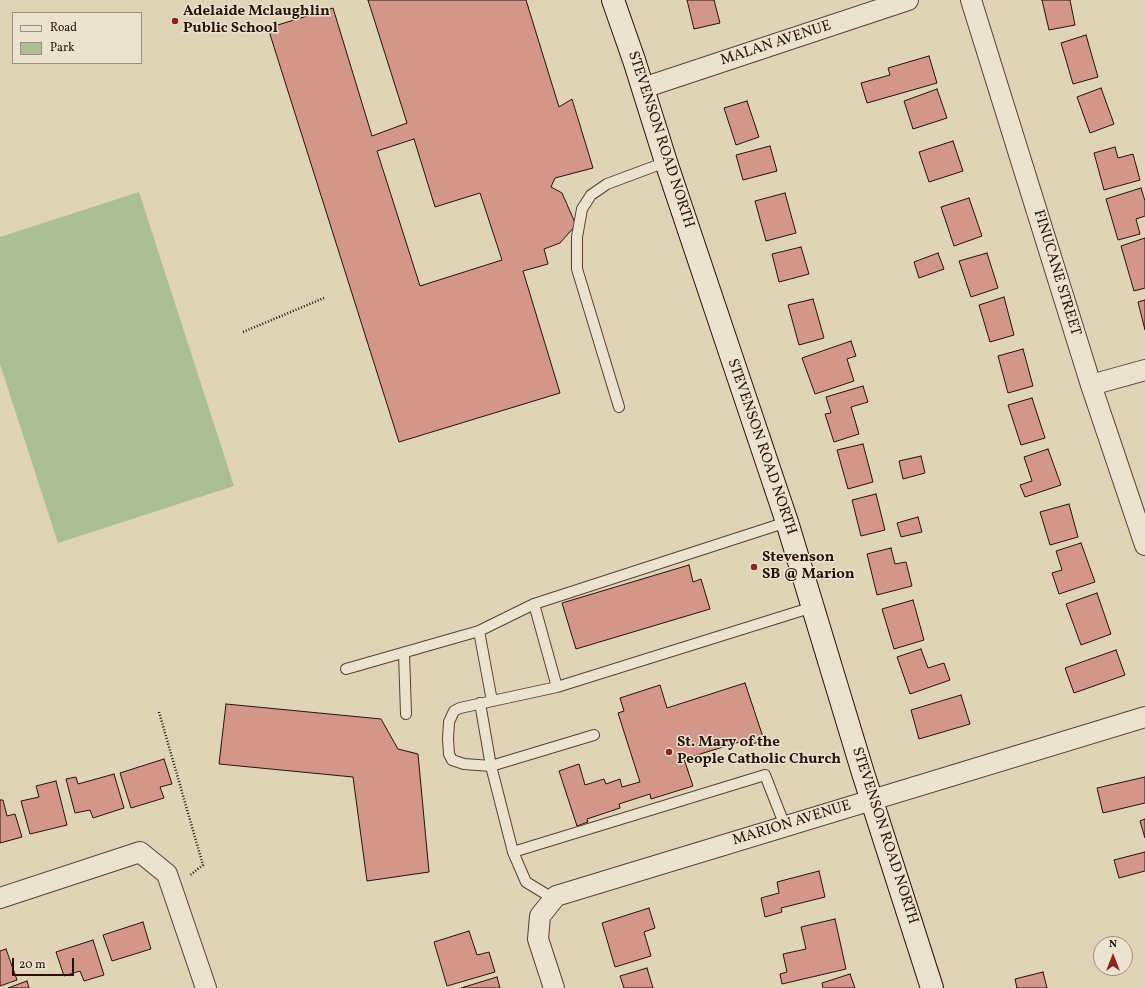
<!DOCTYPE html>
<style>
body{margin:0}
#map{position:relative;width:1145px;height:988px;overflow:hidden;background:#e0d4b6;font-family:Vollkorn,serif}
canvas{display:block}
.legend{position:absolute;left:12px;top:12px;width:130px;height:52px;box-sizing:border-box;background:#ebe3d0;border:1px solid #9d8f7d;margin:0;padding:5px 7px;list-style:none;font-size:12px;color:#291101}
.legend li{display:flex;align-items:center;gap:8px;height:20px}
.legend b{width:20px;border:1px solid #9d8f7d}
.north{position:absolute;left:1093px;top:936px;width:40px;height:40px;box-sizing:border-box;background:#ebe3d0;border:1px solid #9d8f7d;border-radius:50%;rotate:0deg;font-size:11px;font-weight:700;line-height:16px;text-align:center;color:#291101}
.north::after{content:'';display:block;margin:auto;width:14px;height:18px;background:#8f2418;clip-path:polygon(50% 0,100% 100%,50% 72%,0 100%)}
.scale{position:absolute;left:12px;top:958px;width:62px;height:18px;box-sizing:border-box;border:2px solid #291101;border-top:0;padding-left:5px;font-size:12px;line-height:14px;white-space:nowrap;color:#291101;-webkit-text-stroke:3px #ebe3d0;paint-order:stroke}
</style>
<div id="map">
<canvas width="1145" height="988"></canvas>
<ul class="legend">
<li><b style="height:5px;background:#ebe3d0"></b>Road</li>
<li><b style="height:11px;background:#acbe93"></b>Park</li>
</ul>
<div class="north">N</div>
<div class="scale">20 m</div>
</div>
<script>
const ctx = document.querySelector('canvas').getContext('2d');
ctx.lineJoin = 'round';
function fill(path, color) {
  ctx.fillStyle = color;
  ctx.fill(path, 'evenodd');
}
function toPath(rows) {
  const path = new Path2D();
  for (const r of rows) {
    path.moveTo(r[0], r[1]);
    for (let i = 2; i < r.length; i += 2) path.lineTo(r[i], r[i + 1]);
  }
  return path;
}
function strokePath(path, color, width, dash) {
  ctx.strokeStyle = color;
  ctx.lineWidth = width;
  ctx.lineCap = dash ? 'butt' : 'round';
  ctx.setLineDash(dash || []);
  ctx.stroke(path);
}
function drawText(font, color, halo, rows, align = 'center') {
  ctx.font = font + ' Vollkorn,serif';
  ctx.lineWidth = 3;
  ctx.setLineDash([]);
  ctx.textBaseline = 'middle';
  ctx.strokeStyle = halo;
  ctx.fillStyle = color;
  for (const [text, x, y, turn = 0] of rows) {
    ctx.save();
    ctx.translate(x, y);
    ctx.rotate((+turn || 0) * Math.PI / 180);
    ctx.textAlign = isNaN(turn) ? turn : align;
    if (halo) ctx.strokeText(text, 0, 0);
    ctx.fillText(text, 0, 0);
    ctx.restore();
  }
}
const green = toPath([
 [139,192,234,486,58,543,0,364,0,237]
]);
const building = toPath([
 [368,0,526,0,559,107,572,99,593,168,555,178,551,187,562,193,576,225,560,243,544,249,548,264,523,271,560,393,399,442,268,28,333,8,372,136,407,123,368,0],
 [414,139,435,207,480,193,502,260,420,286,377,151,414,139],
 [687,0,714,0,720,23,694,29,687,0],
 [1042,0,1070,0,1075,25,1049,30,1042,0],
 [1086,35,1098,77,1073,84,1061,43,1086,35],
 [929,56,937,83,867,103,861,83,890,75,888,68,929,56],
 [1101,88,1114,124,1090,133,1077,97,1101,88],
 [937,89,947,118,913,129,904,101,937,89],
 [747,101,759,137,736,145,724,108,747,101],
 [953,141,963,171,929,182,919,152,953,141],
 [770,146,777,171,743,180,736,155,770,146],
 [1115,147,1118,158,1133,154,1140,180,1104,190,1094,153,1115,147],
 [1141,188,1145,201,1145,216,1136,219,1140,234,1118,240,1106,199,1141,188],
 [785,193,796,233,766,241,755,201,785,193],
 [969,198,982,236,954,246,941,207,969,198],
 [1145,238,1145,288,1134,291,1121,246,1145,238],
 [801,247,809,274,779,282,772,254,801,247],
 [938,253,944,269,919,278,914,262,938,253],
 [987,253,998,288,971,297,959,261,987,253],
 [1004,297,1014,335,990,342,979,305,1004,297],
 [813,299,824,338,799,345,788,305,813,299],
 [1145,300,1145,330,1138,302,1145,300],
 [851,341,856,356,847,359,854,381,815,394,802,358,851,341],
 [1023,349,1033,386,1008,393,998,356,1023,349],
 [863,386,868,402,851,407,859,434,834,442,825,414,831,413,826,397,863,386],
 [1032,398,1045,438,1021,445,1008,405,1032,398],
 [863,444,873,482,848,489,837,450,863,444],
 [1048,449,1061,485,1025,497,1020,485,1032,481,1024,457,1048,449],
 [921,456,925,473,903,479,899,461,921,456],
 [876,494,885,530,861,536,852,500,876,494],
 [1069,504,1078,537,1050,545,1040,512,1069,504],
 [918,517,922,532,901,537,897,523,918,517],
 [1081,543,1095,582,1059,594,1052,573,1062,570,1056,551,1081,543],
 [891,548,895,564,906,562,912,586,877,595,867,554,891,548],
 [689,565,693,582,701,579,710,609,576,649,562,603,689,565],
 [1097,593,1111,634,1081,645,1066,604,1097,593],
 [913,600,924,640,894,649,882,609,913,600],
 [921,649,928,668,944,663,950,680,910,694,897,657,921,649],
 [1116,650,1125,675,1074,693,1065,668,1116,650],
 [745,683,764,740,750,745,749,739,684,759,693,786,651,799,650,794,619,804,620,808,587,819,588,822,577,826,559,771,579,764,585,785,604,779,606,784,620,779,622,787,640,782,618,713,624,711,620,698,660,685,667,708,745,683],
 [961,695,970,724,919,739,911,710,961,695],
 [226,704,381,719,398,749,418,754,429,872,367,881,353,777,219,764,226,704],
 [164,759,172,784,160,787,164,798,131,808,120,773,164,759],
 [114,774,124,808,93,818,90,810,75,813,66,779,76,777,78,784,114,774],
 [1145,777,1145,803,1103,813,1097,788,1145,777],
 [56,781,67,825,30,834,21,801,39,797,36,786,56,781],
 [0,800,3,800,7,816,15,814,22,837,0,843,0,800],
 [1145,819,1145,838,1140,821,1145,819],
 [1145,852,1145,871,1119,878,1114,860,1145,852],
 [819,871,825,897,781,908,782,912,765,917,761,898,779,893,777,882,819,871],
 [649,908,655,928,644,932,651,956,615,967,602,923,649,908],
 [835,919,846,969,782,984,780,974,787,972,783,954,806,949,801,927,835,919],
 [143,922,151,949,112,961,103,935,143,922],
 [469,931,477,955,489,952,495,972,447,986,434,942,469,931],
 [93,940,104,975,84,981,80,971,64,976,56,952,93,940],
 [6,949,17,980,0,986,0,951,6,949],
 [647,968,653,988,624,988,620,976,647,968],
 [1043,972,1047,988,1017,988,1015,979,1043,972],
 [850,974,855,988,823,988,822,983,850,974],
 [497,977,500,988,461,988,497,977],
 [27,981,29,988,8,988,27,981]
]);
const path = toPath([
 [243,332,324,298],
 [159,712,203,865,189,876]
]);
const lane = toPath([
 [619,407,577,269,577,237,582,209,591,195,607,184,666,162],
 [534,604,557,687,460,708,454,711,449,722,448,739,449,754,452,760,464,764,491,766,594,735],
 [404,653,406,714],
 [346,669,479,631],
 [557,687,813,607],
 [492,701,479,631,534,604,787,522],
 [480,703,491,766,513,852,765,775,785,826],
 [513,852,526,882,554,899]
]);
const street = toPath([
 [971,0,1091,385,1145,545],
 [643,88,908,0],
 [1091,385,1145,370],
 [0,898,140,852,167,874,206,988],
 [554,988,538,939,540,916,556,896,1145,717]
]);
const secondary = toPath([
 [613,0,634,60,666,162,787,522,863,773,932,988]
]);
const markers = [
 [175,21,4,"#8f2418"],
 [754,567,4,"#8f2418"],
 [669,752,4,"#8f2418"]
];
const poiNames = [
 ["Adelaide Mclaughlin",183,12],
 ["Public School",183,29],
 ["Stevenson",762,558],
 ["SB @ Marion",762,575],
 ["St. Mary of the",677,743],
 ["People Catholic Church",677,760]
];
const streetNames = [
 ["MALAN AVENUE",776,44,-18],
 ["STEVENSON ROAD NORTH",660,140,72],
 ["FINUCANE STREET",1056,273,73],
 ["STEVENSON ROAD NORTH",761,447,71],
 ["MARION AVENUE",792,824,-17],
 ["STEVENSON ROAD NORTH",884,836,72]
];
fill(green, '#acbe93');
fill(building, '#d29788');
strokePath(building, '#291101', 1);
strokePath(lane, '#57422e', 12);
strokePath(street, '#57422e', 22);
strokePath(secondary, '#291101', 24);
strokePath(path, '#291101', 2.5, [1, 2]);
strokePath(lane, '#ebe3d0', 10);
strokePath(street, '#ebe3d0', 20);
strokePath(secondary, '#ebe3d0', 22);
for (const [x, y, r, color] of markers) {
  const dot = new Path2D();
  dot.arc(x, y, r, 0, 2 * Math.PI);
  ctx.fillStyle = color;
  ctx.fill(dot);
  strokePath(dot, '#ebe3d0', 1.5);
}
drawText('bold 15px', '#291101', '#ebe3d0', poiNames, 'left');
drawText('15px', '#291101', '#ebe3d0', streetNames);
</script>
